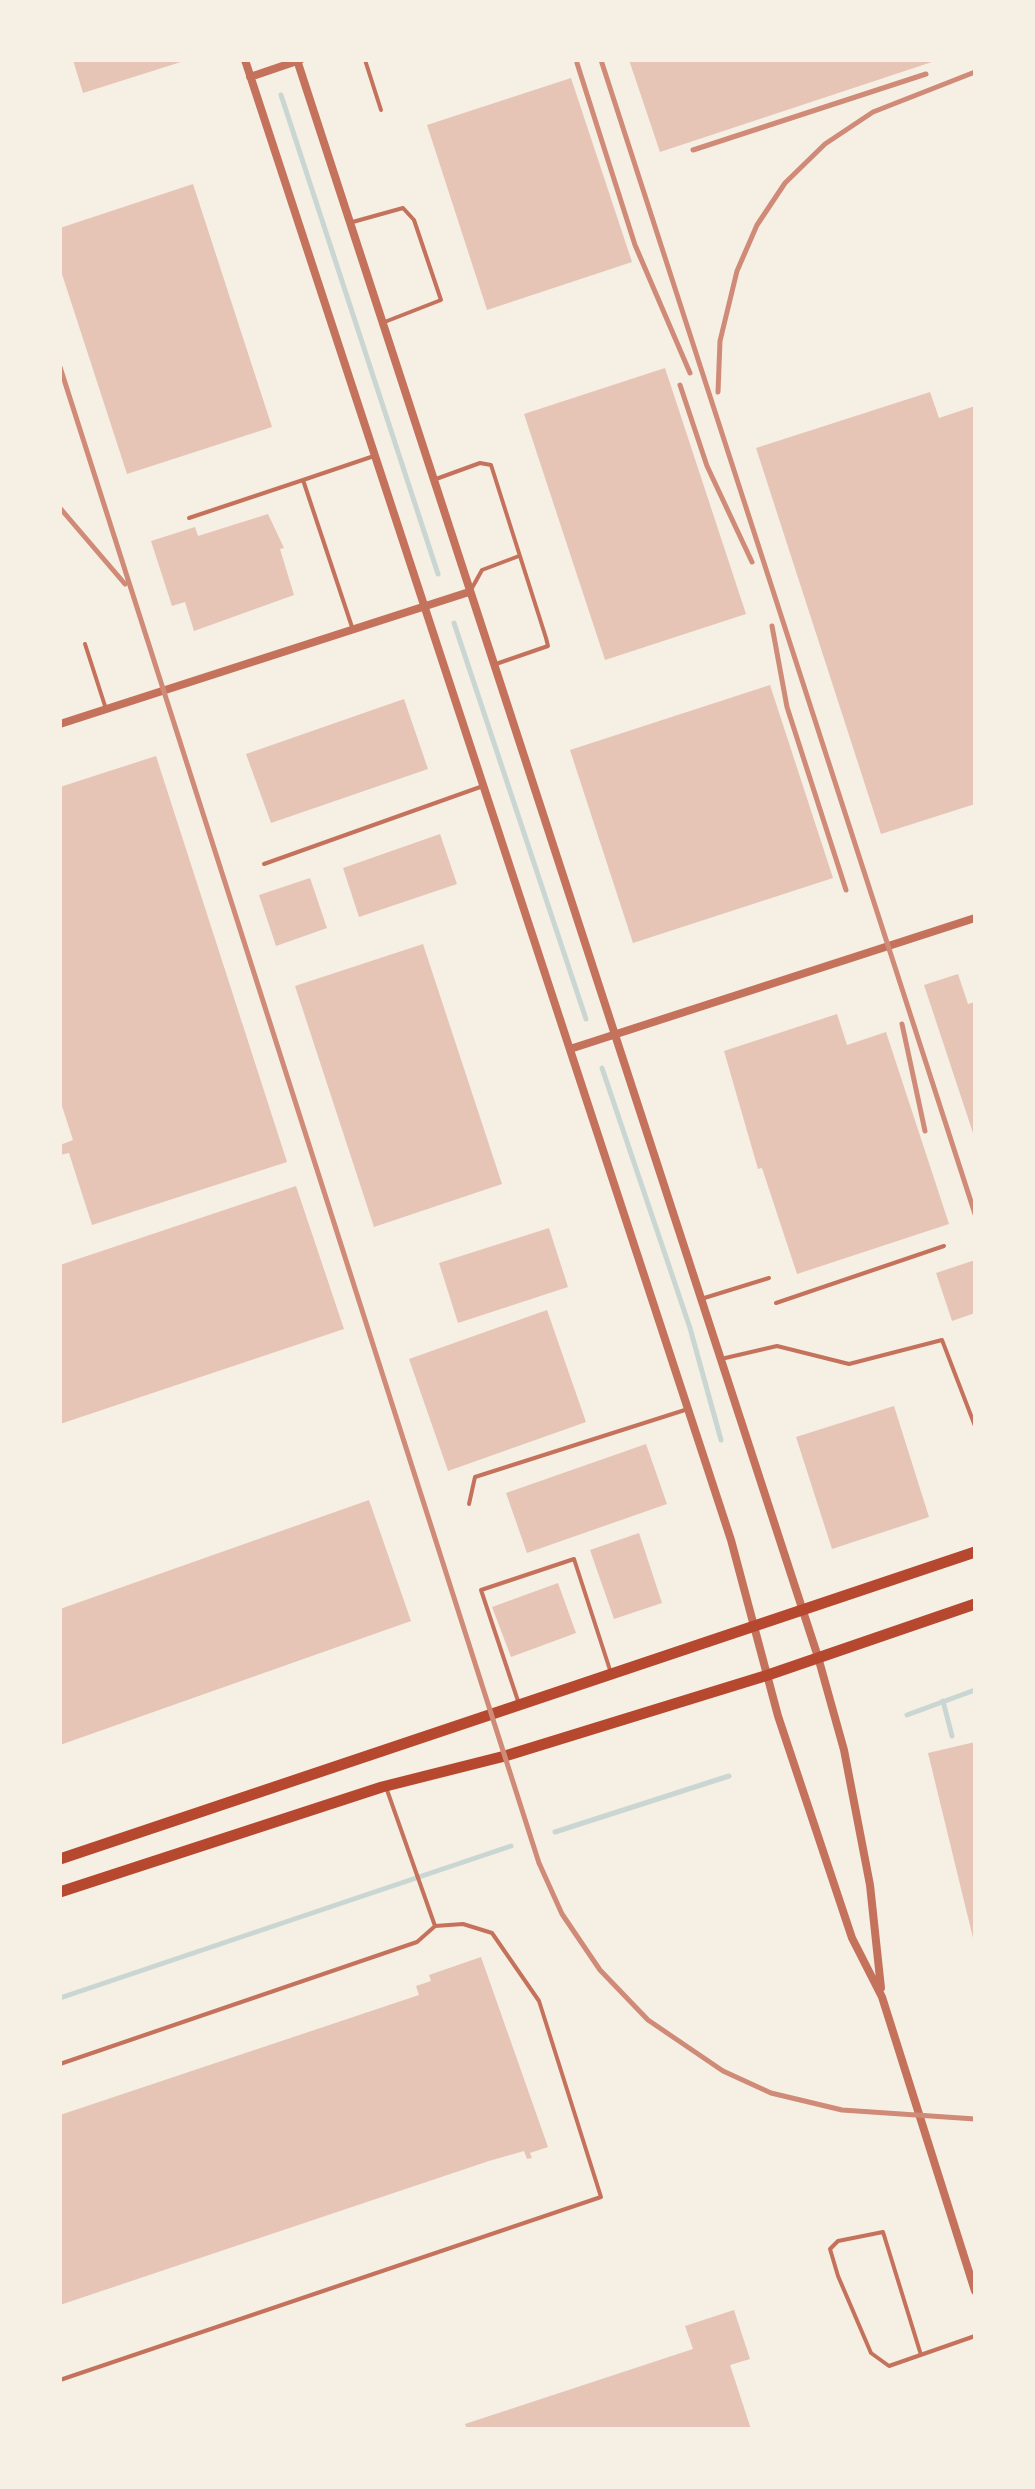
<!DOCTYPE html>
<style>
body{margin:0}
#map{position:relative;width:1035px;height:2489px;overflow:hidden;background:#f6efe4;font-family:Poppins,sans-serif}
canvas{display:block}
.frame{position:absolute;inset:0;border:62px solid #f6efe4;pointer-events:none}
</style>
<div id="map">
<canvas width="1035" height="2489"></canvas>
<div class="frame"></div>
</div>
<script>
const ctx = document.querySelector('canvas').getContext('2d');
ctx.lineJoin = 'round';
function toPath(rows) {
  const path = new Path2D();
  for (const r of rows) {
    path.moveTo(r[0], r[1]);
    for (let i = 2; i < r.length; i += 2) path.lineTo(r[i], r[i + 1]);
  }
  return path;
}
function strokePath(path, color, width, dash) {
  ctx.strokeStyle = color;
  ctx.lineWidth = width;
  ctx.lineCap = dash ? 'butt' : 'round';
  ctx.setLineDash(dash || []);
  ctx.stroke(path);
}
function fill(path, color) {
  ctx.fillStyle = color;
  ctx.fill(path, 'evenodd');
}
const stream = toPath([
 [281,95,438,574],
 [454,623,586,1019],
 [602,1068,690,1328,721,1440],
 [943,1701,952,1736],
 [907,1715,975,1690],
 [555,1832,729,1776],
 [60,1998,511,1846]
]);
const building = toPath([
 [73,60,184,60,184,61,83,93],
 [629,60,935,60,935,61,660,152],
 [571,78,632,262,487,310,427,125],
 [193,184,272,427,127,474,60,268,60,228],
 [665,368,746,614,605,660,524,414],
 [930,392,939,418,975,406,975,804,881,834,756,448],
 [268,514,284,548,280,549,294,595,194,631,185,602,172,606,151,541,195,527,198,536],
 [770,685,833,878,633,943,570,750],
 [404,699,428,769,271,823,246,754],
 [156,756,287,1162,92,1225,69,1153,60,1155,60,1145,73,1140,60,1100,60,787],
 [440,834,457,884,359,917,343,868],
 [310,878,327,928,276,946,259,895],
 [423,944,502,1184,374,1227,295,986],
 [958,974,968,1004,975,1002,974,1136,924,985],
 [837,1014,847,1045,886,1032,949,1224,797,1274,762,1168,758,1169,724,1051],
 [296,1186,344,1329,60,1424,60,1265],
 [549,1228,568,1287,458,1323,439,1263],
 [975,1260,975,1313,952,1321,936,1273],
 [547,1310,586,1422,448,1471,409,1359],
 [894,1406,929,1517,832,1549,796,1437],
 [646,1444,667,1504,527,1553,506,1493],
 [369,1500,411,1621,60,1745,60,1609],
 [639,1533,662,1603,614,1619,590,1550],
 [558,1583,576,1633,511,1657,492,1607],
 [975,1742,975,1942,974,1942,928,1753],
 [481,1957,548,2147,530,2153,532,2158,527,2159,524,2151,489,2161,60,2305,60,2115,419,1995,416,1986,431,1981,429,1975],
 [734,2310,750,2359,730,2365,751,2429,467,2429,465,2424,693,2349,685,2326]
]);
const service = toPath([
 [365,60,381,110],
 [349,223,403,208,414,220,441,300,382,323],
 [436,479,480,463,491,465,546,638,548,646,493,665],
 [303,480,374,456],
 [189,518,303,480,353,630],
 [472,588,482,570,519,556],
 [85,644,106,709],
 [264,864,483,786],
 [701,1299,769,1278],
 [776,1303,944,1246],
 [721,1359,777,1346,849,1364,942,1340,975,1426],
 [469,1504,475,1477,688,1409],
 [519,1704,481,1590,574,1559,610,1670],
 [60,2064,417,1942,434,1927],
 [921,2355,883,2232,838,2241,830,2249,838,2276,871,2353,889,2366,975,2336],
 [60,2380,601,2197,539,2001,492,1933,463,1924,435,1926,387,1790]
]);
const minor = toPath([
 [245,60,731,1540,778,1716,852,1938,882,1997,975,2291],
 [297,60,818,1657,844,1750,870,1885,881,1988],
 [250,77,300,60],
 [60,724,469,592],
 [570,1049,975,918]
]);
const secondary = toPath([
 [60,1859,975,1552],
 [60,1892,382,1787,505,1756,768,1675,975,1604]
]);
const rail = toPath([
 [601,60,975,1214],
 [577,63,635,245,690,373],
 [693,150,926,74],
 [60,367,539,1863,562,1914,600,1970,648,2020,723,2071,771,2093,842,2110,975,2119],
 [680,385,707,466,752,562],
 [718,392,720,341,737,271,757,225,785,183,825,144,873,112,975,72],
 [60,508,125,584],
 [772,626,787,707,846,890],
 [902,1024,925,1131]
]);
strokePath(stream, '#c9d6d2', 5);
fill(building, '#e6c5b7');
strokePath(service, '#c5725c', 4);
strokePath(minor, '#c5725c', 8);
strokePath(secondary, '#b5482f', 11);
strokePath(rail, '#cf8b77', 5);
</script>
